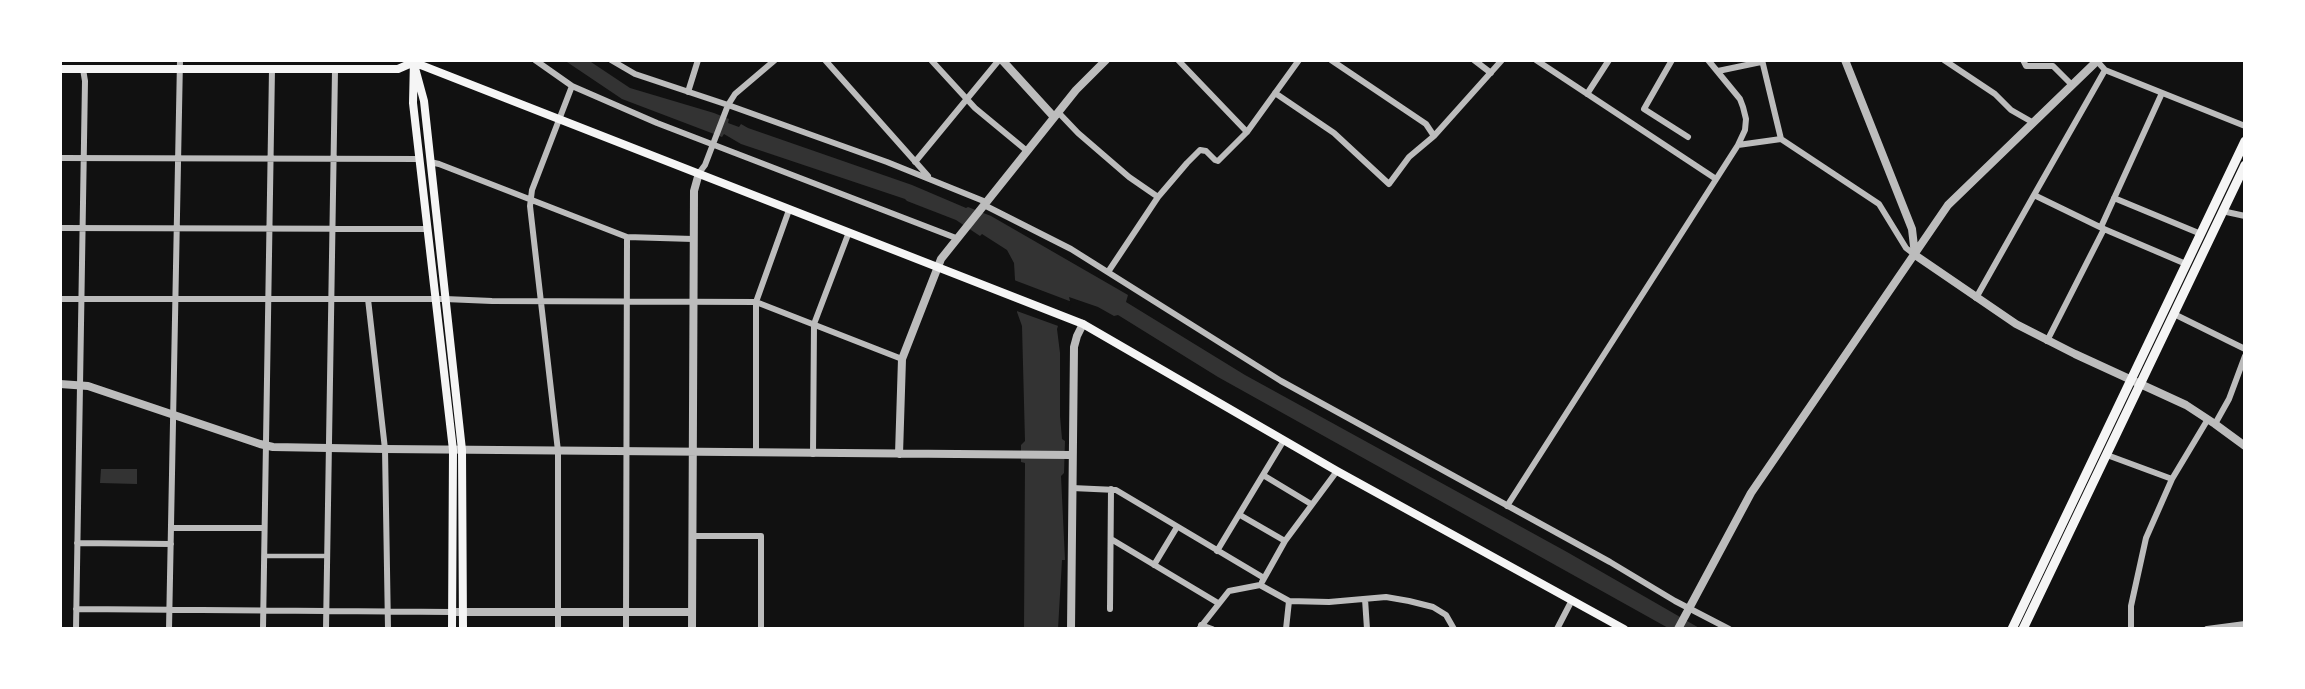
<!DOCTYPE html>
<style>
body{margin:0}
#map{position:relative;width:2305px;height:689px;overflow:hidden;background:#111;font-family:Montserrat,sans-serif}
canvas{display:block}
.frame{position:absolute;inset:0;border:62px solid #fff;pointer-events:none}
</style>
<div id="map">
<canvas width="2305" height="689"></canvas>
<div class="frame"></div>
</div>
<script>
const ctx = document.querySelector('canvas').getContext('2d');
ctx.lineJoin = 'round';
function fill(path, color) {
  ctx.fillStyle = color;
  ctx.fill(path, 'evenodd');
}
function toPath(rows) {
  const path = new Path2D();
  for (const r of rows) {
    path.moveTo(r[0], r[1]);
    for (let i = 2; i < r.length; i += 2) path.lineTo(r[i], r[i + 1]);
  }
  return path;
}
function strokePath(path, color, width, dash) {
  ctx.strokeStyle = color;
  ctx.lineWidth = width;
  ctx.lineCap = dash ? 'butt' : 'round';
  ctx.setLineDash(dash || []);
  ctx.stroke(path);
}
const water = toPath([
 [564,60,588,60,630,88,714,113,729,119,728,123,739,127,741,124,748,128,912,185,966,208,968,207,991,216,1128,295,1126,302,1245,375,1567,552,1701,629,1670,629,1218,377,1118,315,1114,316,1098,307,1069,297,1070,301,1062,313,1057,329,1060,353,1060,416,1062,439,1065,441,1064,473,1061,476,1065,560,1062,560,1058,629,1024,629,1025,463,1021,462,1021,445,1025,441,1022,326,1017,312,1014,263,1007,250,982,234,980,236,956,220,907,201,905,199,741,144,724,134,722,137,622,99],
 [101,469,137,469,137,484,100,483]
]);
const pier = toPath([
 [1014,280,1072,302,1065,314,1061,327,1014,310]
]);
const pedestrian = toPath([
 [264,556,327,556]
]);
const minor = toPath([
 [535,60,572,86,657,123,956,238],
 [611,60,635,74,728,105,735,94,775,60],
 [825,60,928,176],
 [931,60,975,108,1027,151],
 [1178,60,1247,132],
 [1331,60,1426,124,1434,136],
 [1474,60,1491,73],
 [1536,60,1716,179],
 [1672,60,1644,109,1688,137],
 [1708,60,1740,99,1743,107,1746,119,1745,130,1738,145],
 [1762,60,1781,139],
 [1944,60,1995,94,2011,110,2032,122],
 [2023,60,2026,66,2053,66,2072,85],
 [2097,61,2105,70,2245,126],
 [1718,71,1761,62],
 [688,92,698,60],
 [1275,93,1334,133,1389,184,1409,157,1434,136,1502,60],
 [1587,94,1609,60],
 [1058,112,1078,133,1129,177,1158,197],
 [60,158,419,159],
 [430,162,439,164,627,237,693,239],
 [915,162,999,60],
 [699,173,705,165,728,105,887,162,986,202],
 [2034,195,2105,70],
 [2114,198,2201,234],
 [984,205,1071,249,1281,381,1610,562,1675,601,1729,629],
 [2222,211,2245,216],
 [2101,227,2162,93],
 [60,228,427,229],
 [1108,272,1158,197,1187,163,1200,150,1206,151,1215,160,1218,161,1247,132,1299,60],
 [1976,298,2034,195,2104,229,2186,264],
 [60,299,445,299,492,301,756,302,902,359],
 [368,299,385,449,388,629],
 [2174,314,2245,349],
 [2047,341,2104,229],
 [2215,424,2229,399,2245,356],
 [756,453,756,302,789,210],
 [813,454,814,324,849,232],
 [2107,455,2172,479],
 [1263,475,1311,504],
 [1072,488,1116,490,1264,578],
 [1507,506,1738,145,1781,139,1879,204,1906,248,1915,255],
 [1240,515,1285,541],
 [172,528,264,528],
 [692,536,761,536,761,629],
 [1111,539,1218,603],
 [77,543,171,544],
 [1217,551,1284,440],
 [1154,565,1177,527],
 [1262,582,1285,541,1337,471],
 [1365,599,1367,629],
 [76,609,452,612],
 [1110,609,1111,489],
 [1201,625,1212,629],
 [76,629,85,81,83,69],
 [169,629,180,60],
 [263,629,272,69],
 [326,629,335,70],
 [558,629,558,451,530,206,532,190,572,86],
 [626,629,627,237],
 [1199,629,1229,591,1260,585,1289,601,1329,602,1386,597,1409,601,1433,607,1446,615,1454,629],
 [1286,629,1289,601],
 [1557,629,1572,600],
 [2131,629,2131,606,2146,538,2172,479,2208,419],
 [2207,629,2245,624]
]);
const tertiary = toPath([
 [1002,60,1054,117],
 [1845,60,1912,229,1915,255,2016,324,2075,354,2186,405,2215,424,2245,446],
 [60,384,88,386,260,444,273,447,385,449,1071,455],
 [899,454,902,359,941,259,1076,90,1106,60],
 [452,612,692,612],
 [692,629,694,191,699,173],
 [1071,629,1074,347,1077,336,1083,324],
 [1678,629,1751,493,1948,205,2098,60]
]);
const secondary = toPath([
 [408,60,1083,324,1337,471,1624,629],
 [414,60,413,103,453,450,452,629],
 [415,68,424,101,462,450,463,629],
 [60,69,398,69,414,62]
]);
const primary = toPath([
 [2012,629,2245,141],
 [2023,629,2245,165]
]);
fill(water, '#333');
fill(pier, '#111');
strokePath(pedestrian, '#bcbcbc', 4.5);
strokePath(minor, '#bcbcbc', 6);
strokePath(tertiary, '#bcbcbc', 8);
strokePath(secondary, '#f5f5f5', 8);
strokePath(primary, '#f5f5f5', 9);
</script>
